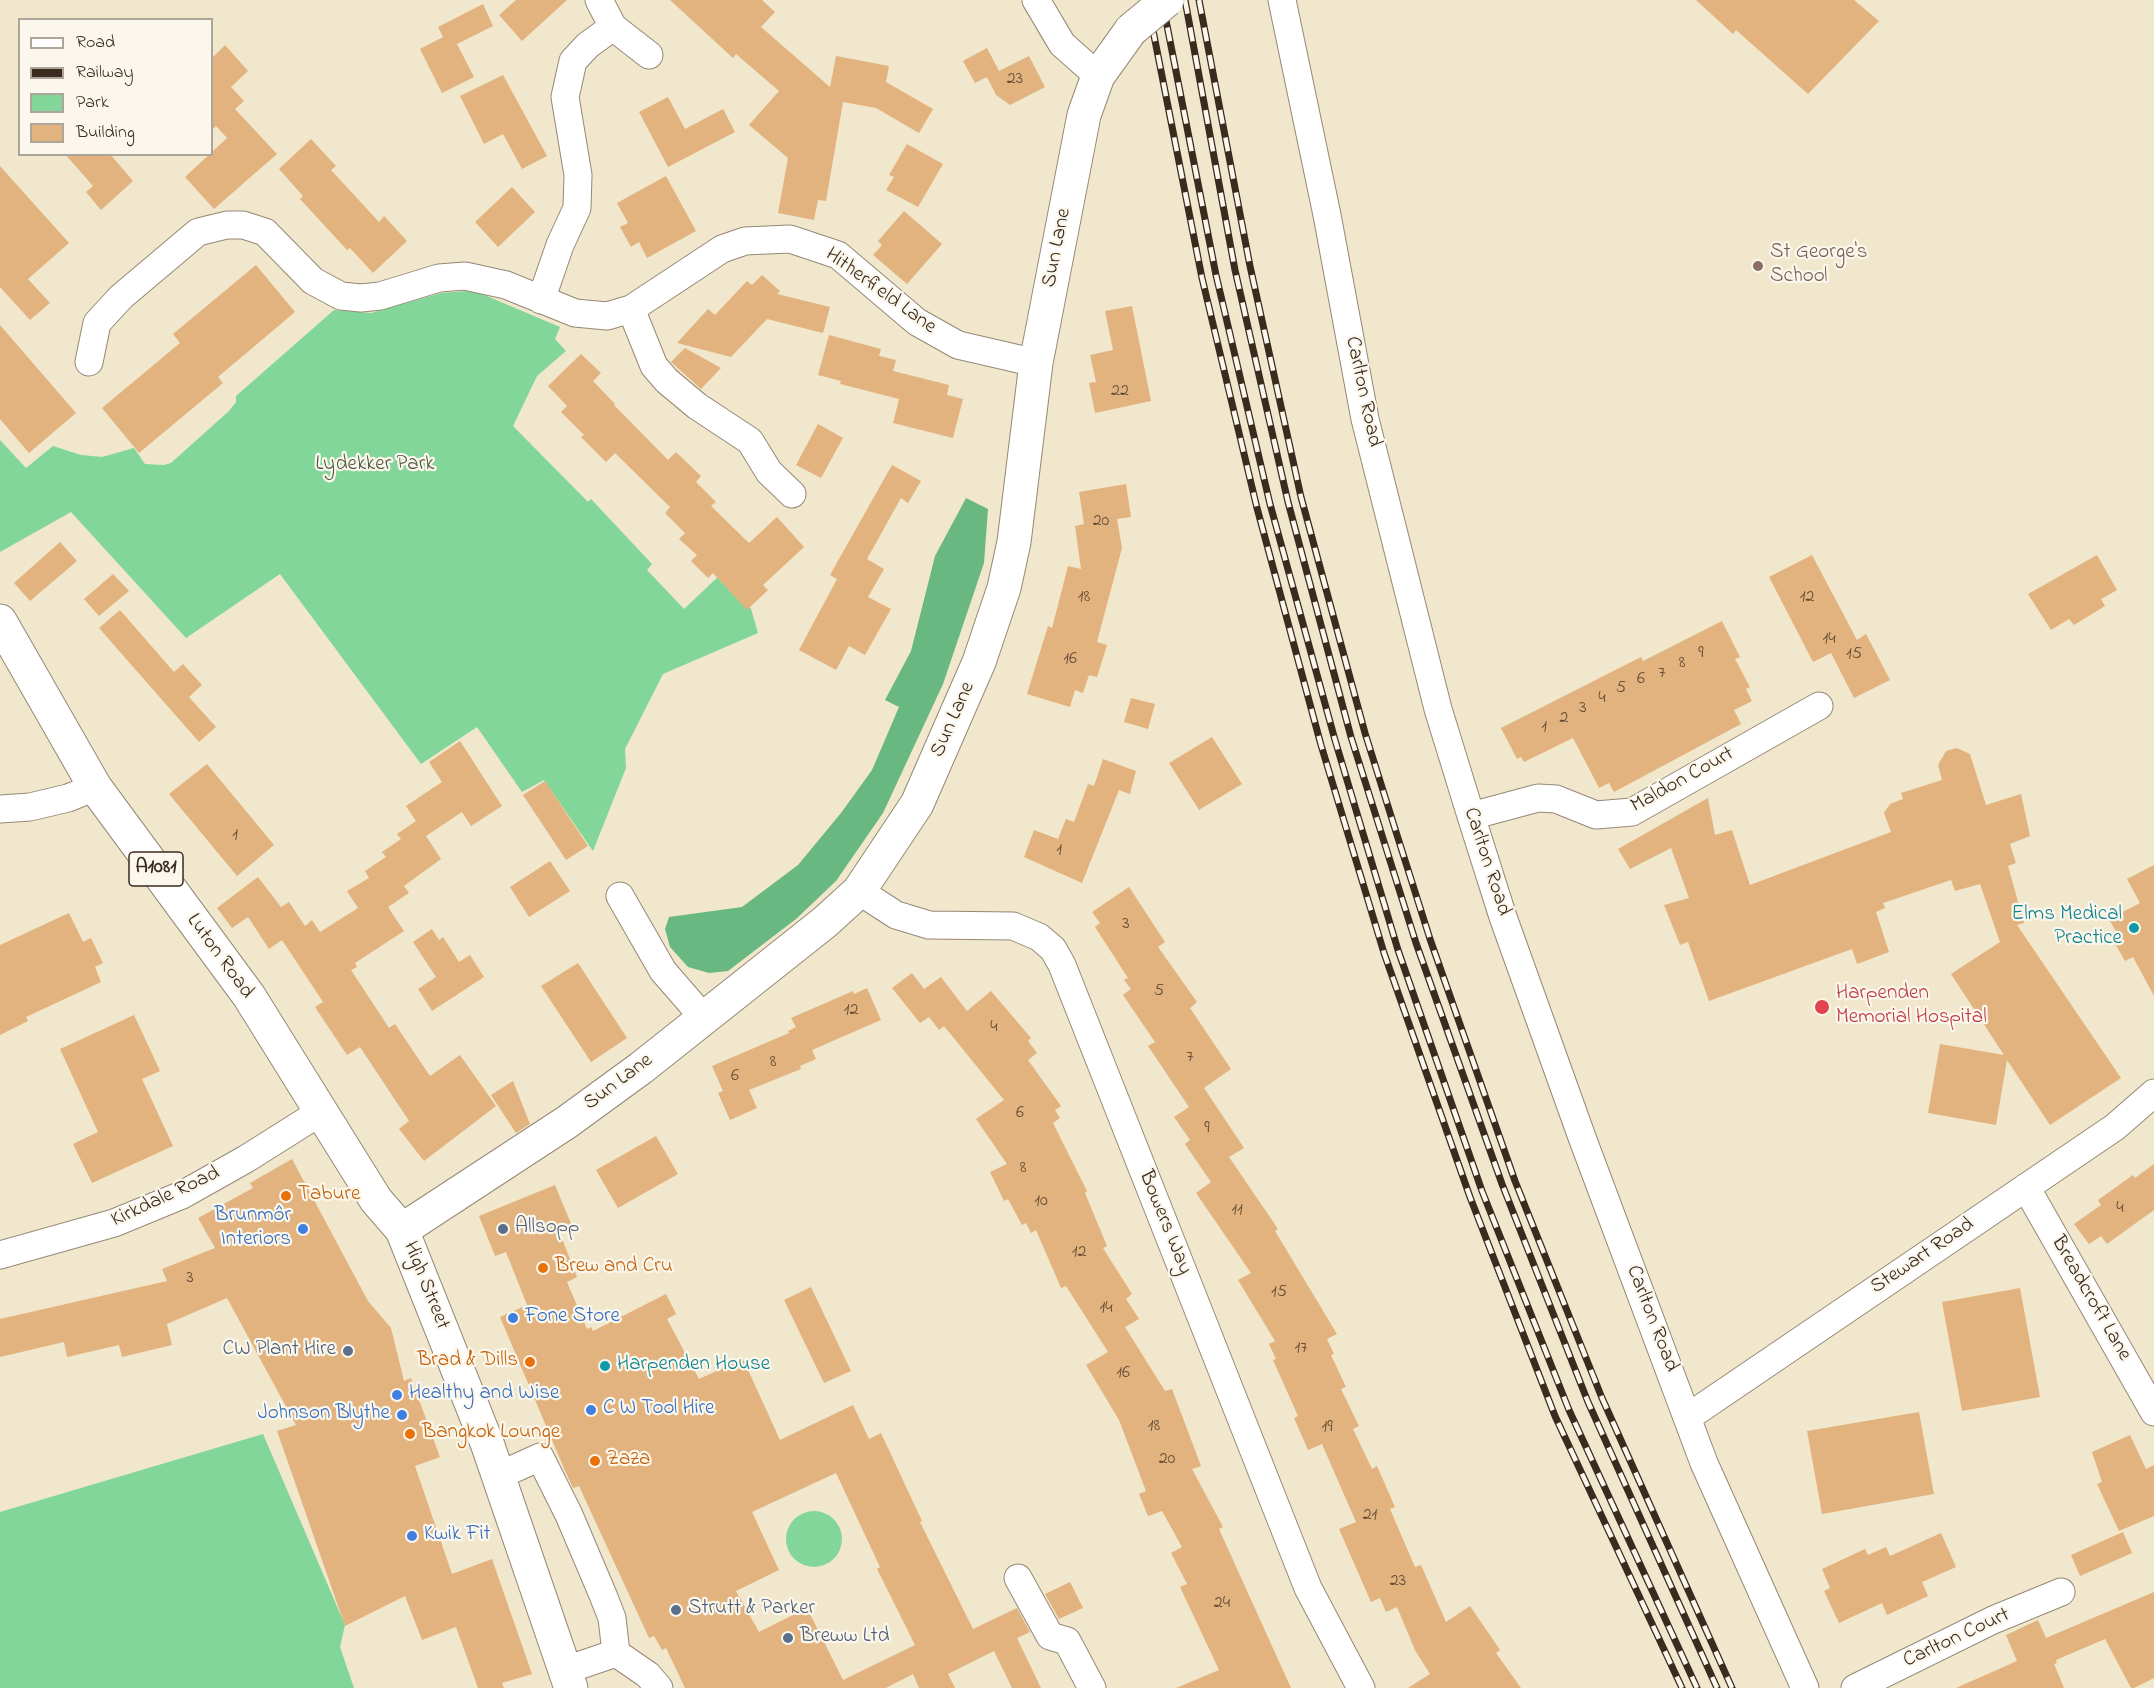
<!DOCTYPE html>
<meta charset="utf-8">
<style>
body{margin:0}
#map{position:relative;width:2154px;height:1688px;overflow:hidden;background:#f0e7cc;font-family:"Indie Flower",sans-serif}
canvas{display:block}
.legend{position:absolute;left:18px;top:18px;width:195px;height:138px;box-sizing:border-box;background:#fbf7ec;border:2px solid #aea59a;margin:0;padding:8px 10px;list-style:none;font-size:18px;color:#3b2a1e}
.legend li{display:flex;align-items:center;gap:12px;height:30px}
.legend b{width:30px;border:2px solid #aea59a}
</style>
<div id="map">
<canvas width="2154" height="1688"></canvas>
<ul class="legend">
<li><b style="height:8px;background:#fff"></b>Road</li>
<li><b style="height:8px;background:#3b2a1e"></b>Railway</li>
<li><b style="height:16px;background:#82d699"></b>Park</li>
<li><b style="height:16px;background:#e2b37e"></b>Building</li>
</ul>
</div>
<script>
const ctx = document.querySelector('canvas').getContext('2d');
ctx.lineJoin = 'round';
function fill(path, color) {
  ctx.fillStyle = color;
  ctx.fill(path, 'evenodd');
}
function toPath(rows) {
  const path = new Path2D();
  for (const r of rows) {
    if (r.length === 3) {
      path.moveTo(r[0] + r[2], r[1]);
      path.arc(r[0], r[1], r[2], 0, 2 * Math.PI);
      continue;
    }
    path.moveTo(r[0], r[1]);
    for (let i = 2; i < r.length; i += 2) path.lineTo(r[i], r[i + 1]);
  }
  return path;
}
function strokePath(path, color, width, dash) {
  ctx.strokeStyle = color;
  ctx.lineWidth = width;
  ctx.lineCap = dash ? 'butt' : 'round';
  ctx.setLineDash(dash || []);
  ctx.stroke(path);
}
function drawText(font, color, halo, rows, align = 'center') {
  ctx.font = font + ' "Indie Flower",sans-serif';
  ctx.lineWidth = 4.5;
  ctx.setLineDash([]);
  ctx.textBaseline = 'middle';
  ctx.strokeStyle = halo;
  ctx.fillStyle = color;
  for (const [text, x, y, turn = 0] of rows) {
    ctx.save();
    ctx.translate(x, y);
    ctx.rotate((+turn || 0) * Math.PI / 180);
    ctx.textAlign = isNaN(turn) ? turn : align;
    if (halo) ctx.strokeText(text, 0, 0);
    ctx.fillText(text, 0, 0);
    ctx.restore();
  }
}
const green = toPath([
 [467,291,482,294,560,327,555,339,566,351,537,376,513,426,588,502,591,499,652,564,647,570,684,609,721,574,751,609,758,633,663,674,625,749,626,768,593,851,544,780,522,792,477,727,421,764,280,574,186,638,71,512,0,552,0,440,26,468,53,446,81,455,102,457,134,448,145,464,164,465,171,463,229,411,236,402,236,396,334,310,371,313,441,293],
 [263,1434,345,1625,340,1647,354,1688,0,1688,0,1512],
 [814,1539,28]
]);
const forest = toPath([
 [966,498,988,509,984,563,943,684,883,813,836,881,796,919,728,971,709,973,688,967,670,947,665,929,669,917,742,907,798,865,841,813,872,770,899,707,885,700,911,651,935,556]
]);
const building = toPath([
 [516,0,567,0,522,41,499,15],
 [670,0,762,0,775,12,761,27,830,87,836,56,889,66,886,82,933,109,919,133,876,108,843,102,826,201,818,200,814,220,778,213,788,158,749,125,779,91,736,54,733,58],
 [1696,0,1854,0,1879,21,1808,94,1736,30,1733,34],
 [483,4,493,26,457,44,474,77,442,93,420,49,443,37,438,27],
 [225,45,248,71,231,87,244,101,235,109,277,154,214,209,185,177,227,138,216,126,212,130,212,58],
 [987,48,999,71,975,83,963,61],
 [1029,56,1045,87,1010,105,996,95,987,77],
 [503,75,547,156,522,169,503,134,484,144,460,96],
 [668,97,685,129,723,109,735,132,668,167,639,112],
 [311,139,336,166,331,170,379,222,384,216,407,241,373,273,350,248,347,250,300,199,303,196,279,169],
 [907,144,943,164,918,207,886,190,894,177,889,175],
 [65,154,110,154,133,181,101,210,86,192,93,186],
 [0,166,69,243,28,279,50,303,30,320,0,287],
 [666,176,696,231,647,258,639,242,631,247,620,227,628,223,617,203],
 [512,187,535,212,498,247,475,222],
 [904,211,942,244,907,284,873,255,882,245,878,241],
 [256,265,295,312,218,377,223,383,139,453,102,408,180,343,173,334],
 [762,275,780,291,777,294,830,307,823,333,767,319,731,357,677,343,708,309,715,315,747,281,752,285],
 [1132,306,1151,401,1095,413,1089,383,1096,382,1090,355,1113,350,1105,311],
 [0,325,76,413,29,453,0,419],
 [829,335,881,349,879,356,896,360,893,371,949,385,947,395,963,399,953,438,893,423,899,399,840,384,841,381,818,375],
 [685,348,721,368,701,389,671,362],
 [581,354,601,373,593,381,615,404,614,405,668,460,676,452,701,476,696,482,716,502,711,506,749,543,777,517,804,547,763,585,768,590,747,610,713,573,708,578,691,561,697,555,679,539,685,533,665,513,670,507,615,453,606,462,581,437,584,435,561,412,567,406,548,386],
 [818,424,843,438,821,478,796,465],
 [892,465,921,481,908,503,901,498,867,559,884,569,868,597,891,609,865,655,849,646,836,670,799,650,837,579,830,575],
 [1126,484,1131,517,1117,519,1122,548,1097,642,1107,645,1097,677,1089,675,1083,693,1075,690,1070,707,1027,694,1048,626,1052,628,1068,566,1081,569,1075,526,1084,524,1079,492],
 [60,542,77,561,30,601,14,583],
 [1812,555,1857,640,1866,634,1890,680,1854,698,1831,653,1813,662,1769,577],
 [2097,555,2117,590,2101,599,2105,606,2074,625,2069,619,2051,630,2028,594],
 [113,574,129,591,99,616,84,599],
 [120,610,174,672,183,664,202,685,189,697,216,727,199,742,99,628],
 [1722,621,1740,657,1735,659,1750,687,1746,689,1752,701,1734,710,1741,724,1614,792,1609,783,1599,788,1573,738,1524,762,1521,757,1517,759,1501,728,1641,657,1643,661],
 [1131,698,1155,704,1148,729,1124,722],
 [1212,737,1242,784,1199,810,1169,763],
 [460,741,502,806,471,826,462,812,426,836,441,859,404,886,409,893,388,907,404,931,355,963,357,967,351,970,389,1028,395,1024,430,1076,460,1055,496,1106,424,1161,399,1129,409,1121,360,1047,347,1055,315,1007,323,1002,282,940,269,949,248,917,232,928,217,908,258,877,281,907,289,902,305,926,312,920,320,932,358,908,347,891,369,878,365,871,386,857,382,852,401,839,397,834,416,821,406,806,442,782,429,762],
 [1957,748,1970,754,1986,805,2021,794,2030,836,2010,844,2016,863,2008,866,2024,923,2017,925,2121,1078,2050,1125,2007,1060,1996,1125,1928,1113,1940,1044,2004,1055,1951,974,2000,942,1980,884,1955,891,1951,880,1883,903,1885,908,1876,912,1889,952,1857,964,1852,949,1709,1001,1688,942,1680,945,1664,905,1689,898,1671,848,1630,869,1618,849,1708,798,1715,835,1732,830,1750,885,1891,832,1884,813,1890,804,1903,799,1901,793,1942,780,1938,765,1946,751],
 [1103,759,1136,771,1130,794,1119,790,1082,883,1024,857,1034,830,1058,839,1066,819,1074,822,1088,784,1094,786],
 [207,764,274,845,237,876,169,794],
 [545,781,588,846,566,860,523,795],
 [550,861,570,891,529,917,510,887],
 [2154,865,2154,996,2133,957,2125,961,2113,940,2119,937,2109,919,2140,903,2127,879],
 [1129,887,1165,942,1158,947,1197,1002,1190,1008,1231,1069,1204,1088,1244,1148,1229,1157,1278,1229,1275,1231,1337,1334,1327,1339,1334,1354,1331,1355,1346,1387,1341,1389,1359,1426,1353,1429,1372,1469,1377,1466,1395,1507,1390,1509,1415,1567,1421,1565,1446,1622,1470,1606,1500,1650,1496,1653,1521,1688,1408,1688,1430,1674,1415,1650,1397,1607,1386,1612,1380,1598,1371,1602,1339,1529,1356,1522,1322,1444,1308,1450,1294,1418,1298,1416,1273,1360,1276,1359,1269,1344,1275,1341,1238,1280,1251,1273,1196,1193,1211,1182,1185,1144,1190,1140,1174,1117,1189,1107,1148,1046,1155,1042,1123,995,1131,989,1124,980,1128,978,1095,927,1100,923,1092,912],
 [69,913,83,942,91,938,103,963,95,967,101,982,26,1017,28,1021,0,1035,0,945],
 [432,929,439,940,443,937,459,962,470,955,484,977,432,1011,418,989,436,977,413,942],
 [578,963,627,1038,591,1062,541,986],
 [912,973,924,989,941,977,967,1011,991,991,1031,1038,1028,1041,1037,1053,1028,1060,1061,1106,1055,1110,1060,1118,1053,1123,1087,1191,1085,1193,1107,1246,1103,1248,1132,1294,1126,1299,1139,1319,1125,1327,1165,1391,1172,1389,1201,1466,1192,1469,1223,1527,1219,1529,1291,1688,1176,1688,1219,1670,1180,1587,1187,1584,1171,1553,1182,1547,1162,1511,1148,1516,1139,1494,1146,1491,1119,1420,1086,1365,1108,1352,1066,1286,1061,1288,1036,1230,1031,1233,1026,1223,1022,1225,1008,1199,1004,1201,990,1172,1007,1164,976,1119,1004,1100,944,1026,939,1030,929,1017,920,1023,892,988],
 [867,988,881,1020,812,1050,816,1059,800,1066,801,1069,749,1090,757,1108,730,1120,718,1093,723,1091,712,1066,789,1033,788,1031,796,1027,791,1018,853,991,854,994],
 [134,1015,160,1071,142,1079,173,1146,92,1183,73,1144,98,1132,60,1049],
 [513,1081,530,1124,516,1133,491,1095],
 [656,1136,678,1174,618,1208,596,1170],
 [292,1159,368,1301,391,1328,404,1381,411,1378,440,1457,415,1466,452,1574,492,1559,532,1674,502,1683,504,1688,478,1688,456,1627,422,1640,405,1596,345,1626,277,1431,296,1425,227,1298,167,1324,172,1345,122,1357,119,1345,67,1357,64,1342,0,1357,0,1319,167,1281,162,1269,215,1248,198,1218,253,1188,250,1183],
 [2154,1164,2154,1210,2107,1244,2101,1236,2089,1244,2074,1224,2101,1205,2098,1200,2133,1175,2135,1178],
 [555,1185,572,1226,559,1231,577,1277,567,1282,587,1329,591,1327,593,1331,666,1294,676,1314,667,1319,699,1379,743,1359,780,1440,853,1405,869,1439,881,1433,922,1521,920,1522,973,1629,1017,1608,1030,1632,1017,1638,1041,1688,1012,1688,994,1651,948,1674,955,1688,919,1688,913,1674,886,1688,685,1688,666,1648,662,1650,654,1636,649,1638,579,1486,573,1488,566,1473,500,1317,527,1305,506,1252,495,1256,479,1216],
 [836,1473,880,1567,877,1569,915,1645,843,1680,807,1608,759,1632,736,1591,779,1570,752,1512],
 [811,1287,851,1371,824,1383,784,1300],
 [2020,1288,2040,1397,1962,1411,1942,1302],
 [1919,1412,1934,1494,1822,1514,1807,1431],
 [2130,1435,2146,1469,2154,1465,2154,1516,2119,1531,2097,1484,2102,1482,2092,1452],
 [2123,1532,2132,1553,2080,1576,2071,1555],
 [1941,1533,1956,1567,1922,1582,1928,1596,1887,1615,1882,1603,1839,1623,1824,1591,1830,1588,1822,1569,1865,1549,1868,1555,1886,1547,1890,1556],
 [1070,1582,1083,1608,1059,1619,1045,1594],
 [2154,1592,2154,1678,2134,1688,2131,1688,2105,1639,2056,1660,2057,1663,2054,1664,2064,1688,1956,1688,2017,1661,2006,1635,2038,1620,2046,1638]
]);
const minor = toPath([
 [599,0,613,27],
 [1036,0,1062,44,1098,76],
 [1282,0,1327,215,1365,419,1438,709,1471,816,1503,917,1583,1140,1704,1463,1805,1688],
 [541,300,560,245,577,208,578,175,565,97,573,61,588,45,613,27,649,55],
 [631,309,654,366,667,381,697,406,750,441,769,472,792,494],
 [89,362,97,323,121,297,198,232,227,225,243,225,265,232,313,281,341,296,361,298,380,296,439,278,465,276,506,285,575,313,607,316,631,309,722,249,745,241,790,239,838,255,917,322,958,345,1036,363],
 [0,809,30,807,68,798,95,787],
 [1471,816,1538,798,1556,799,1596,815,1632,812,1819,706],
 [859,891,896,915,929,925,1013,926,1039,937,1053,949,1062,965,1308,1588,1361,1688],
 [620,896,663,971,703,1017],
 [2026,1187,2154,1412],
 [0,1255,114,1223,182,1195,246,1159,319,1113],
 [1688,1417,2115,1127,2154,1093],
 [498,1476,540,1457,569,1515,603,1595,612,1618,616,1653,648,1675,659,1688],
 [1018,1578,1050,1636,1067,1641,1092,1688],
 [566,1670,616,1653],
 [1855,1688,1993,1620,2061,1592]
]);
const tertiary = toPath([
 [402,1230,567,1122,641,1068,825,922,859,891,917,804,979,662,1004,588,1014,542,1036,363,1084,115,1098,76,1131,30]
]);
const primary = toPath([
 [0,621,95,787,249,996,376,1200,402,1230,487,1443,571,1688]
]);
const rail = toPath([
 [1147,0,1202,278,1257,508,1321,745,1384,953,1470,1197,1555,1416,1682,1688],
 [1162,0,1216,275,1270,504,1335,740,1398,950,1482,1191,1569,1410,1697,1688],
 [1185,0,1235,270,1288,502,1351,737,1416,943,1502,1184,1588,1402,1717,1688],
 [1199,0,1250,266,1301,497,1365,733,1397,835,1430,939,1515,1181,1602,1398,1732,1688]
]);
const tertiaryBridge = toPath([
 [1131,30,1167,0]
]);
const markers = [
 [1758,266,6,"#8d6e63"],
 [2134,928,6,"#0f9aa8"],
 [1822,1007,8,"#e0444e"],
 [286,1196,6,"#e8710a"],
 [303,1229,6,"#3f7fe0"],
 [503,1229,6,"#5c6f8a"],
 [543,1268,6,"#e8710a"],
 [513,1318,6,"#3f7fe0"],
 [348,1351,6,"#5c6f8a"],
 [530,1362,6,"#e8710a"],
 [605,1366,6,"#0f9aa8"],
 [397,1395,6,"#3f7fe0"],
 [591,1410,6,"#3f7fe0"],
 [402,1415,6,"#3f7fe0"],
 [410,1434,6,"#e8710a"],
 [595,1461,6,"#e8710a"],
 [412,1536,6,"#3f7fe0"],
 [676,1610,6,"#5c6f8a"],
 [788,1638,6,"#5c6f8a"]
];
const numberNames = [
 ["23",1015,80],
 ["22",1120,392],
 ["20",1101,522],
 ["18",1084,598],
 ["12",1807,598],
 ["14",1829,640],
 ["9",1701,654],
 ["15",1854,655],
 ["16",1070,660],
 ["8",1682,664],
 ["7",1662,674],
 ["6",1641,680],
 ["5",1621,689],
 ["4",1602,699],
 ["3",1583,709],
 ["2",1564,719],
 ["1",1544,728],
 ["1",235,836],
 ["1",1059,851],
 ["3",1126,925],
 ["5",1159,992],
 ["12",851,1011],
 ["4",994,1028],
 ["7",1190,1058],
 ["8",773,1063],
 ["6",735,1077],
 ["6",1020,1114],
 ["9",1207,1129],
 ["8",1023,1169],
 ["10",1041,1202],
 ["4",2120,1209],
 ["11",1237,1211],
 ["12",1079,1253],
 ["3",190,1279],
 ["15",1279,1293],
 ["14",1106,1309],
 ["17",1301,1349],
 ["16",1123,1374],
 ["18",1154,1427],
 ["19",1327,1428],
 ["20",1167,1460],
 ["21",1370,1516],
 ["23",1398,1582],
 ["24",1222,1604]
];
const shields = [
 [156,869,54]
];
const shieldNames = [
 ["A1081",156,869]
];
const streetNames = [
 ["Sun Lane",1058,248,-79],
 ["Hitherfield Lane",880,292,36],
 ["Carlton Road",1362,392,78],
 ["Sun Lane",954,720,-66],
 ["Maldon Court",1683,781,-29],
 ["Carlton Road",1486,862,72],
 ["Luton Road",219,957,54],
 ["Sun Lane",619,1083,-37],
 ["Kirkdale Road",166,1198,-25],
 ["Bowers Way",1164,1223,68],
 ["Stewart Road",1923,1257,-34],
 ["High Street",425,1286,68],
 ["Breadcroft Lane",2090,1299,60],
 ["Carlton Road",1651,1319,69],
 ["Carlton Court",1957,1639,-25]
];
const educationNames = [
 ["St George's",1770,254],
 ["School",1770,278]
];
const parkNames = [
 ["Lydekker Park",375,466]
];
const cultureNames = [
 ["Elms Medical",2122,916],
 ["Practice",2122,940],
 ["Harpenden House",617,1366,"left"]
];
const healthNames = [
 ["Harpenden",1836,995],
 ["Memorial Hospital",1836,1019]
];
const foodNames = [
 ["Tabure",298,1196],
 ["Brew and Cru",555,1268],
 ["Brad & Dills",518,1362,"right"],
 ["Bangkok Lounge",422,1434],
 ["Zaza",607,1461]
];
const shopNames = [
 ["Brunmôr",291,1217,"right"],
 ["Interiors",291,1241,"right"],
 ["Fone Store",525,1318],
 ["Healthy and Wise",409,1395],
 ["C W Tool Hire",603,1410],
 ["Johnson Blythe",390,1415,"right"],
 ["Kwik Fit",424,1536]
];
const serviceNames = [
 ["Allsopp",515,1229],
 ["CW Plant Hire",336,1351,"right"],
 ["Strutt & Parker",688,1610],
 ["Breww Ltd",800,1638]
];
fill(green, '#82d699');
fill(forest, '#69b781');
fill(building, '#e2b37e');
strokePath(minor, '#968875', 29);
strokePath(tertiary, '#968875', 35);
strokePath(primary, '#968875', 35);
strokePath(minor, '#fff', 27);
strokePath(tertiary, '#fff', 33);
strokePath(primary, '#fff', 33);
strokePath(rail, '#3b2a1e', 7);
strokePath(rail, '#fbf7ec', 4.5, [14]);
strokePath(tertiaryBridge, '#968875', 35, []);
strokePath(tertiaryBridge, '#fff', 33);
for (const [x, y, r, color] of markers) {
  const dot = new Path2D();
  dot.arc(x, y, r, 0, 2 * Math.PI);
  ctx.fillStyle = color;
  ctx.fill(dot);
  strokePath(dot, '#fbf7ec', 2);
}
drawText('18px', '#654c36', null, numberNames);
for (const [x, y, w] of shields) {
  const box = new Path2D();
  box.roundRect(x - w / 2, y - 17, w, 34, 4.5);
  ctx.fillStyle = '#fbf7ec';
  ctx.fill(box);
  strokePath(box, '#3b2a1e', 1.5);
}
drawText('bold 20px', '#3b2a1e', null, shieldNames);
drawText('21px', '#3b2a1e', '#fbf7ec', streetNames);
drawText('21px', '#785e54', '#fbf7ec', educationNames, 'left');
drawText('21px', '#4d553d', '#fbf7ec', parkNames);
drawText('21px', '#0d838f', '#fbf7ec', cultureNames, 'right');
drawText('21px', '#be3a42', '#fbf7ec', healthNames, 'left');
drawText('21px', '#c56008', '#fbf7ec', foodNames, 'left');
drawText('21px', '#366cbe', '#fbf7ec', shopNames, 'left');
drawText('21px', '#4e5e75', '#fbf7ec', serviceNames, 'left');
</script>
